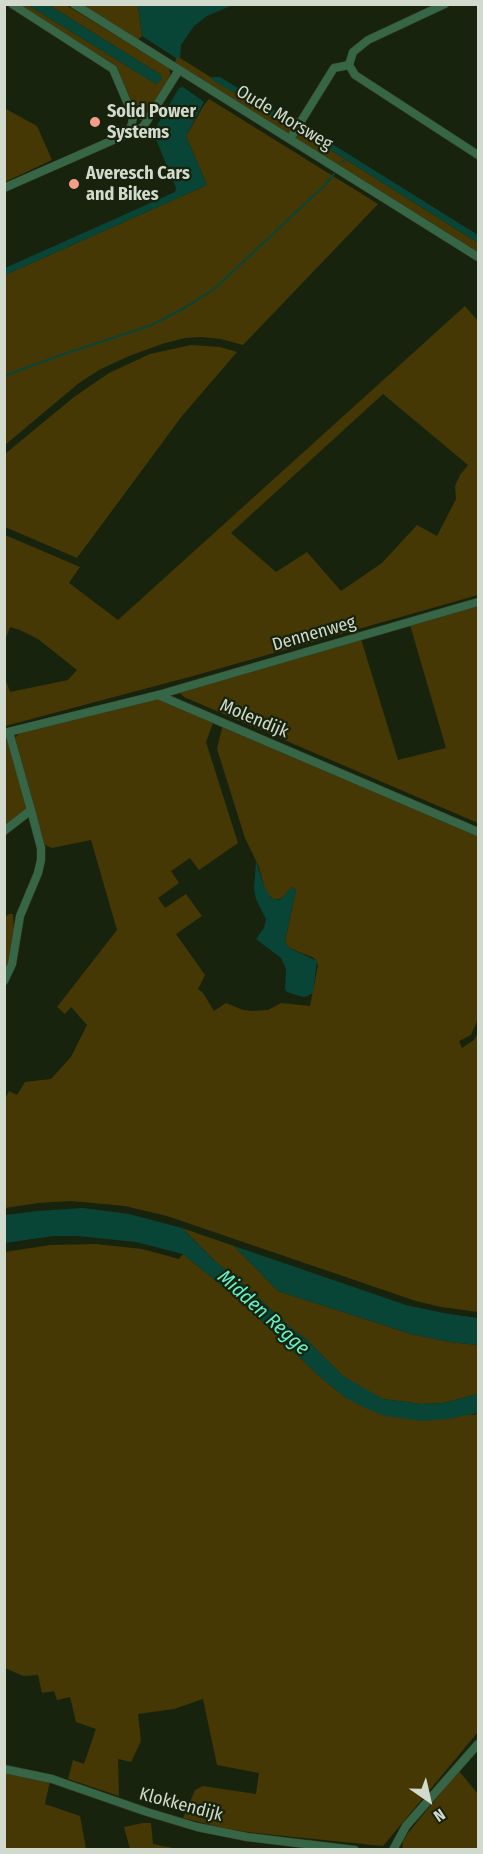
<!DOCTYPE html>
<style>
body{margin:0}
#map{position:relative;width:483px;height:1854px;overflow:hidden;background:#18230e;font-family:"Fira Sans Condensed",sans-serif}
canvas{display:block}
.frame{position:absolute;inset:0;border:6px solid #d1dacc;pointer-events:none}
.north{position:absolute;left:399px;top:1770px;width:60px;height:60px;-webkit-text-stroke:4px #18230e;paint-order:stroke;rotate:146deg;font-size:16px;font-weight:700;line-height:24px;text-align:center;color:#d1dacc}
.north::after{content:'';display:block;margin:auto;width:21px;height:27px;background:#d1dacc;clip-path:polygon(50% 0,100% 100%,50% 72%,0 100%)}
</style>
<div id="map">
<canvas width="483" height="1854"></canvas>
<div class="frame"></div>
<div class="north">N</div>
</div>
<script>
const ctx = document.querySelector('canvas').getContext('2d');
ctx.lineJoin = 'round';
function fill(path, color) {
  ctx.fillStyle = color;
  ctx.fill(path, 'evenodd');
}
function toPath(rows) {
  const path = new Path2D();
  for (const r of rows) {
    path.moveTo(r[0], r[1]);
    for (let i = 2; i < r.length; i += 2) path.lineTo(r[i], r[i + 1]);
  }
  return path;
}
function strokePath(path, color, width, dash) {
  ctx.strokeStyle = color;
  ctx.lineWidth = width;
  ctx.lineCap = dash ? 'butt' : 'round';
  ctx.setLineDash(dash || []);
  ctx.stroke(path);
}
function drawText(font, color, halo, rows, align = 'center') {
  ctx.font = font + ' "Fira Sans Condensed",sans-serif';
  ctx.lineWidth = 4.5;
  ctx.setLineDash([]);
  ctx.textBaseline = 'middle';
  ctx.strokeStyle = halo;
  ctx.fillStyle = color;
  for (const [text, x, y, turn = 0] of rows) {
    ctx.save();
    ctx.translate(x, y);
    ctx.rotate((+turn || 0) * Math.PI / 180);
    ctx.textAlign = isNaN(turn) ? turn : align;
    if (halo) ctx.strokeText(text, 0, 0);
    ctx.fillText(text, 0, 0);
    ctx.restore();
  }
}
const green = toPath([
 [17,5,28,5,156,84,161,75,49,5,66,5,169,68,171,76,145,120,140,120,116,66],
 [82,5,138,5,142,36,138,40],
 [176,58,180,58,286,124,291,123,295,117,300,119,289,135,175,63],
 [209,99,378,204,243,345,221,339,201,337,185,338,165,343,129,356,99,370,79,383,5,445,5,275,207,185,186,136,204,105],
 [4,108,37,126,52,160,5,182],
 [302,124,314,130,310,137,478,243,478,252,296,139,295,135],
 [465,306,478,321,478,595,193,676,5,726,5,678,10,692,68,680,77,670,38,639,20,630,10,627,5,640,5,535,80,567,69,583,118,620],
 [383,394,468,465,460,475,455,486,456,499,437,536,417,525,382,563,341,591,307,552,276,572,231,533],
 [191,345,220,347,237,352,182,416,77,558,5,527,5,454,74,397,109,373,150,354],
 [478,605,478,823,184,697,178,691,361,639,398,760,446,748,410,625],
 [150,699,160,700,214,720,206,742,238,843,199,870,190,858,171,871,179,883,158,898,165,908,186,894,202,916,176,934,205,975,198,989,203,993,214,1011,226,1003,243,1010,252,1011,268,1010,281,1003,310,1006,318,965,314,958,289,948,285,941,296,890,292,887,282,898,274,900,267,893,264,886,259,867,245,838,217,749,223,724,478,834,478,1019,471,1035,459,1041,462,1048,474,1040,478,1033,478,1312,441,1307,416,1301,167,1216,125,1206,71,1201,38,1203,5,1208,5,1099,9,1091,17,1095,25,1082,51,1079,71,1057,87,1025,71,1007,65,1014,57,1007,117,930,91,840,52,848,43,844,14,738,20,733],
 [5,738,9,743,27,807,23,814,5,828],
 [9,914,13,914,14,932,5,976,5,917],
 [182,1228,234,1246,278,1291,411,1334,450,1342,478,1345,478,1394,443,1403,422,1404,383,1399,362,1388,343,1376,305,1338,291,1328,248,1288,216,1262],
 [96,1244,142,1249,179,1259,183,1254,243,1303,320,1377,346,1398,474,1415,478,1413,478,1732,383,1846,255,1833,228,1829,183,1818,195,1790,203,1786,256,1794,259,1773,217,1765,203,1699,174,1709,138,1714,141,1741,131,1762,118,1759,119,1796,68,1779,73,1760,84,1764,96,1729,76,1722,70,1697,57,1700,54,1691,42,1693,38,1675,23,1676,5,1668,5,1252,50,1245],
 [459,1771,478,1794,478,1849,402,1850,403,1841,408,1833],
 [4,1772,50,1781,45,1804,80,1816,86,1849,5,1849],
 [143,1823,151,1823,153,1844,178,1849,130,1849,124,1827]
]);
const water = toPath([
 [28,5,49,5,161,75,162,80,156,84],
 [138,5,138,4,233,5,207,16,194,26,181,45,180,58,176,58,142,36],
 [211,77,220,77,290,120,291,123,286,124,212,80],
 [183,87,204,102,186,136,207,185,5,275,5,268,175,192,176,188,153,132,179,88],
 [313,132,478,235,478,243,310,137],
 [256,861,264,886,271,898,278,900,282,898,292,887,296,890,285,941,289,948,317,961,313,993,307,996,303,997,287,992,285,989,286,969,281,958,256,939,264,928,266,919,256,899,254,889],
 [83,1208,129,1214,182,1228,216,1262,248,1288,291,1328,305,1338,343,1376,383,1399,422,1404,443,1403,478,1394,478,1413,447,1419,423,1421,385,1416,365,1408,346,1398,320,1377,243,1303,183,1254,136,1242,78,1236,53,1236,5,1243,5,1215,38,1211],
 [234,1246,406,1305,443,1313,478,1318,478,1345,450,1342,411,1334,278,1291]
]);
const stream = toPath([
 [342,162,344,161],
 [4,376,61,355,152,325,186,307,213,290,324,186,334,174]
]);
const minor = toPath([
 [12,4,113,69,133,116,132,124,128,133],
 [74,4,478,257],
 [445,4,368,40,353,52,349,65,355,75,478,155],
 [290,139,334,68,349,65],
 [4,188,143,127,179,70],
 [158,695,478,832],
 [4,733,158,695,478,602],
 [4,831,31,810],
 [4,981,12,964,20,916,38,873,41,860,41,848,31,810,9,732],
 [4,1769,52,1779,147,1812,197,1827,247,1837,355,1850],
 [393,1850,406,1826,478,1744]
]);
const markers = [
 [95,122,6,"#f49e8a"],
 [74,184,6,"#f49e8a"]
];
const poiNames = [
 ["Solid Power",107,112],
 ["Systems",107,133],
 ["Averesch Cars",86,174],
 ["and Bikes",86,195]
];
const streetNames = [
 ["Oude Morsweg",284,118,31],
 ["Dennenweg",314,634,-16],
 ["Molendijk",254,719,23],
 ["Klokkendijk",181,1805,15]
];
const waterNames = [
 ["Midden Regge",263,1313,42]
];
fill(green, '#453805');
fill(water, '#084537');
strokePath(stream, '#084537', 2);
strokePath(minor, '#323d29', 9);
strokePath(minor, '#366645', 8);
for (const [x, y, r, color] of markers) {
  const dot = new Path2D();
  dot.arc(x, y, r, 0, 2 * Math.PI);
  ctx.fillStyle = color;
  ctx.fill(dot);
  strokePath(dot, '#18230e', 2);
}
drawText('bold 18px', '#d1dacc', '#18230e', poiNames, 'left');
drawText('18px', '#d1dacc', '#18230e', streetNames);
drawText('italic 20px', '#62f1cb', '#18230e', waterNames);
</script>
